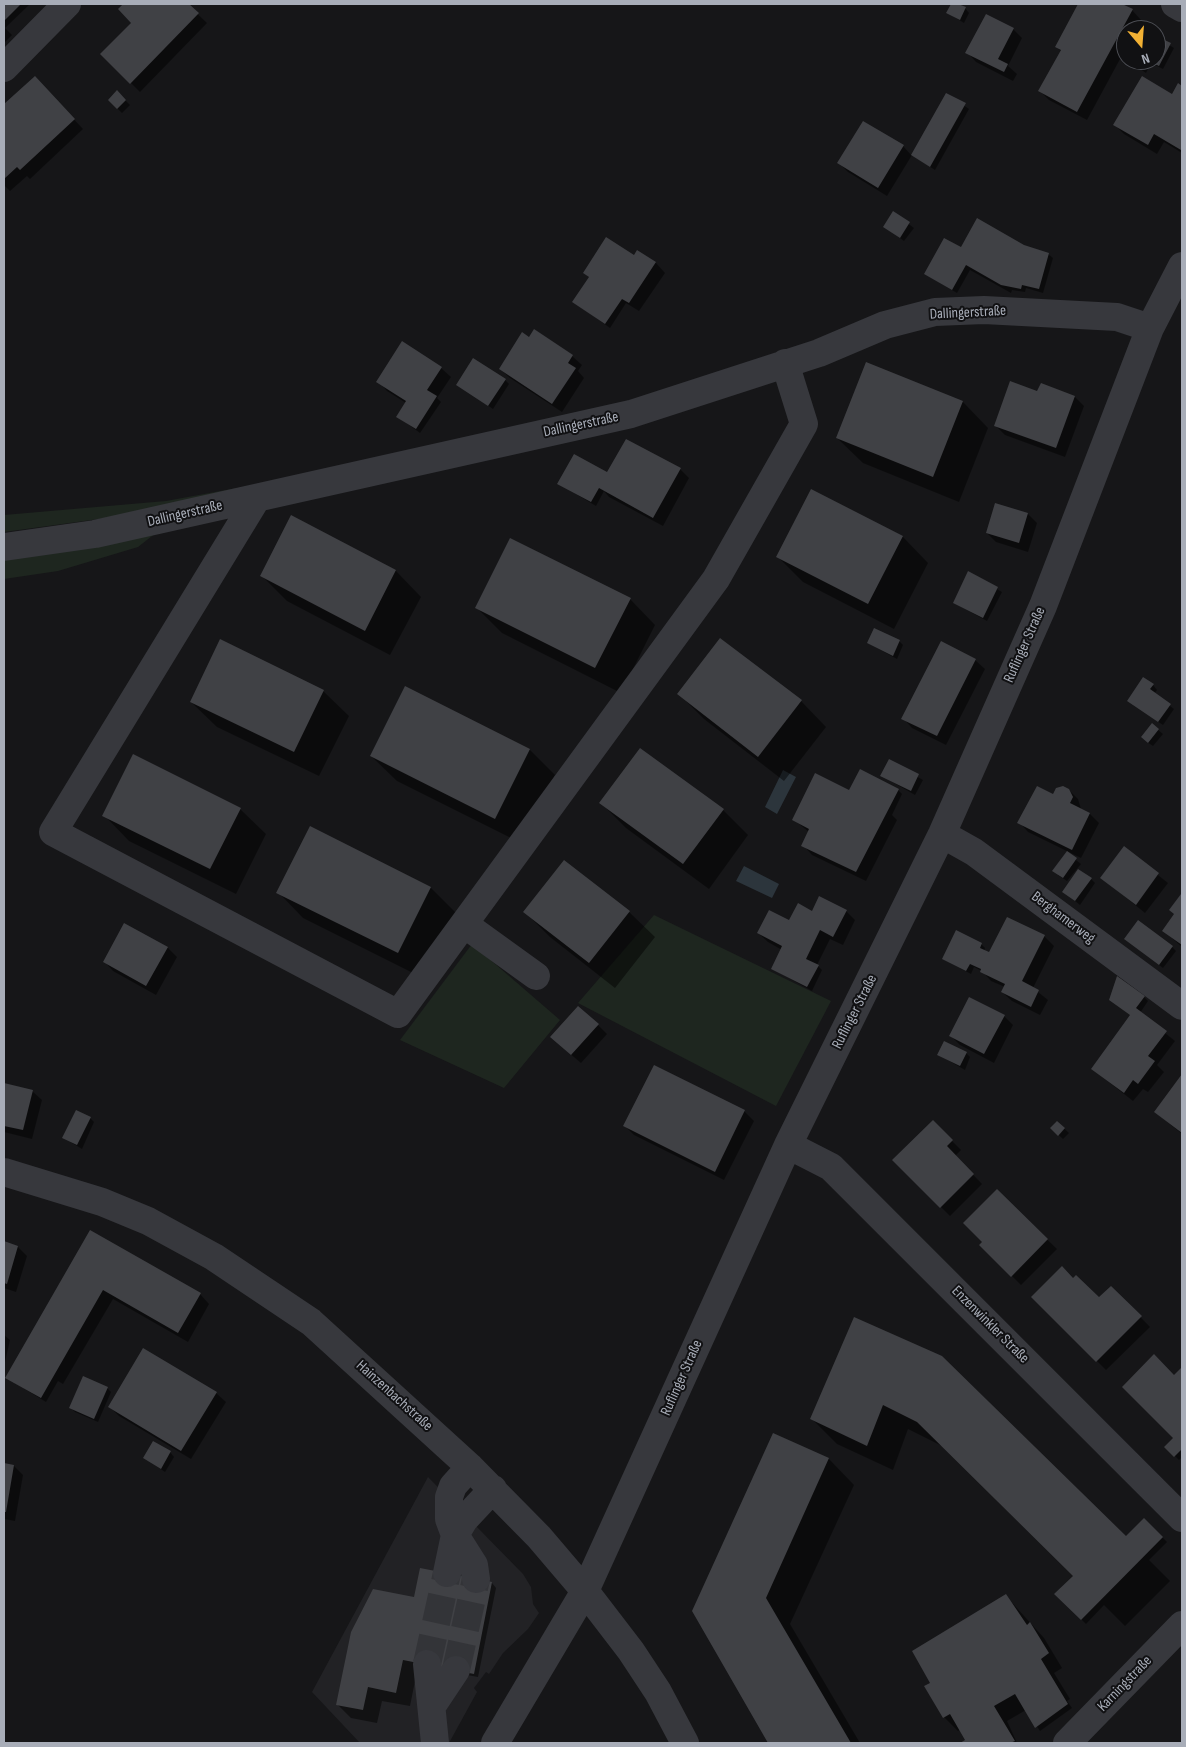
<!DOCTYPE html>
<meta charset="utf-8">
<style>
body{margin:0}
#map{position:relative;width:1186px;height:1747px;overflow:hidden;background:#161618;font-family:"Sofia Sans Condensed",sans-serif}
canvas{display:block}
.frame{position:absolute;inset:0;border:5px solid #a8adb8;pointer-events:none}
.north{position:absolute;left:1116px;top:20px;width:50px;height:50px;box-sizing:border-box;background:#111113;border:1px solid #4d4f55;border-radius:50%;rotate:162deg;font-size:14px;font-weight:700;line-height:20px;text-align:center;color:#a8adb8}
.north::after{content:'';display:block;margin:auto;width:18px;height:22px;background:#f2b134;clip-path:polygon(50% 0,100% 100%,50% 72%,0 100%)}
</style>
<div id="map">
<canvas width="1186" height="1747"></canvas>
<div class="frame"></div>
<div class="north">N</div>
</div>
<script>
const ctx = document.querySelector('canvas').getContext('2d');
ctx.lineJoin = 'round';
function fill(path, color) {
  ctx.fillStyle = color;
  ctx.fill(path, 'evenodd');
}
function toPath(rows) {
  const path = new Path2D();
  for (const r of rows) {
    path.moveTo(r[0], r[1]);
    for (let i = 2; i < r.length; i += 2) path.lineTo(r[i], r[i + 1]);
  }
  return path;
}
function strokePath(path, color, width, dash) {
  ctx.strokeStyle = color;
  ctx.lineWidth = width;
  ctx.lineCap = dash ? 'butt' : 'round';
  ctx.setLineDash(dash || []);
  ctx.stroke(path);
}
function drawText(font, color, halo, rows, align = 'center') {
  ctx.font = font + ' "Sofia Sans Condensed",sans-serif';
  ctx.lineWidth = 4;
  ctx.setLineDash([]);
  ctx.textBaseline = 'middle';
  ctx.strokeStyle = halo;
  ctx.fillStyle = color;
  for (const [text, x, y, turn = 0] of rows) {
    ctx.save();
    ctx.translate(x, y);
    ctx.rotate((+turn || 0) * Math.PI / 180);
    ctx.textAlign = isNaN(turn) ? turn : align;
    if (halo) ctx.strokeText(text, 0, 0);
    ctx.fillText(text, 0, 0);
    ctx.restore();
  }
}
const built = toPath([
 [428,1477,523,1574,531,1587,533,1604,539,1613,528,1629,503,1653,489,1674,486,1672,474,1688,477,1692,449,1743,360,1743,312,1692]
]);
const green = toPath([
 [275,481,150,512,4,532,4,515,166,501],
 [161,529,138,547,58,571,4,579,4,555],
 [654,915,831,1001,776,1106,578,1003],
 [472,944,560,1020,504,1088,400,1040]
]);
const water = toPath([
 [783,770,796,777,777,814,765,807],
 [744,866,779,884,772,898,736,881]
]);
const shadow = toPath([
 [4,4,30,4,5,28,12,35,4,43],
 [125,4,187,4,207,23,140,92,102,54,133,23,120,9],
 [952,4,965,8,969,13,964,23,948,13],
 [1080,4,1120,4,1132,10,1141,20,1136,30,1126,30,1126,48,1087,120,1049,100,1040,91,1061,51,1056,47],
 [1013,29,1022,38,1008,66,1017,74,1013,81,976,62,967,52],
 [1156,37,1174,48,1163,69,1151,63,1146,73,1130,62,1131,60,1156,60],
 [34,77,83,129,30,179,27,176,10,191,4,185,4,106],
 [1178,85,1182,87,1182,153,1164,142,1157,154,1124,134,1114,124,1172,96],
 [117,92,130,105,122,113,109,100],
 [947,94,969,109,935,170,912,155,887,196,848,172,839,163,864,122,903,146,912,156],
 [894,213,914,228,904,241,884,226],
 [1023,246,1048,254,1053,258,1043,293,1026,288,1025,292,1012,290,1011,293,970,270,957,293,925,274,961,249],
 [637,252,656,263,665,273,639,311,626,303,610,328,574,302,590,278,584,272,634,257],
 [529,339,572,356,582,365,578,371,584,378,562,412,510,378,500,369],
 [403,343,441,368,451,377,437,398,441,402,420,433,397,416,406,403,387,391,378,381],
 [867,364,963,402,988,428,959,502,863,463,837,438],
 [505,380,509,384,493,409,458,385],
 [1041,384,1075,397,1084,406,1065,457,1005,435,995,425,1038,393],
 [680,469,689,478,663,526,609,497,604,491,596,506,559,484,608,474],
 [811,491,903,537,928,563,894,629,803,582,778,557],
 [1028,514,1037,523,1028,552,996,542,987,533],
 [292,517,396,571,421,597,390,655,287,601,261,575],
 [969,573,1002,592,987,621,954,603],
 [630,599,655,625,621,693,502,633,476,607],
 [721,639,801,701,826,727,784,781,704,719,679,694],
 [899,641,903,645,897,659,868,643],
 [975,660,985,669,946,745,912,728,903,718],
 [1153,685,1157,690,1154,694,1174,709,1163,725,1133,705],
 [406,688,530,750,555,775,521,843,397,781,371,756],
 [323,691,349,716,319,776,217,727,191,702],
 [1152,725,1163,734,1153,746,1147,742],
 [889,761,923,780,915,795,882,776],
 [898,790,902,794,892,815,897,820,866,881,812,855,803,845,809,832,793,819,850,792],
 [1069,790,1078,799,1081,809,1090,814,1099,823,1081,858,1028,832,1019,822,1054,796],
 [601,803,723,810,748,835,709,889,626,828],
 [240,809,266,834,236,894,129,841,104,815],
 [1124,848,1168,883,1145,913,1102,878],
 [1067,853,1081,864,1067,881,1058,875],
 [1091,879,1095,883,1080,905,1064,892],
 [431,888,456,913,423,978,303,918,278,892],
 [1181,895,1182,896,1182,947,1164,931,1175,915],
 [846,911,855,920,843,945,830,939,817,965,822,970,812,991,773,969,782,950,768,942,758,933,813,912],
 [525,912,629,912,655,937,615,988,550,937],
 [1044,936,1054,946,1033,988,1048,1000,1040,1015,1012,1001,1002,992,1005,987,991,981,982,971,974,967,971,974,943,959,981,944,985,948,984,951,989,953],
 [1125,939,1172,947,1176,951,1163,968],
 [168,948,177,957,156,995,113,971,104,961],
 [1144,997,1148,1001,1140,1013,1175,1041,1157,1065,1164,1072,1148,1092,1143,1089,1133,1101,1092,1069,1132,1016,1115,1004],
 [1004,1016,1013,1025,994,1063,960,1045,951,1036],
 [598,1025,607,1034,581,1063,561,1046],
 [966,1053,970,1057,965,1070,939,1055],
 [1182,1076,1182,1134,1155,1112],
 [4,1084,32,1091,42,1100,32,1139,4,1132],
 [744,1111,754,1121,724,1180,634,1135,625,1126],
 [90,1118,94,1122,82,1149,64,1138],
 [933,1122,961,1150,955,1156,982,1184,950,1216,894,1160],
 [1057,1122,1069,1133,1063,1139,1051,1128],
 [997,1191,1057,1249,1021,1285,981,1245,984,1242],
 [90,1232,200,1294,209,1304,188,1342,113,1299,63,1384,58,1381,46,1402,7,1378],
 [4,1243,18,1247,27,1256,16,1292,4,1288],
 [1073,1279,1099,1299,1111,1287,1150,1327,1106,1370,1033,1297],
 [855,1319,1140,1551,1144,1519,1167,1542,1149,1560,1170,1581,1125,1626,1104,1605,1086,1624,1056,1594,1074,1576,944,1447,908,1429,893,1470,837,1444,812,1419],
 [4,1335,10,1340,5,1362,4,1362],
 [1182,1369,1182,1457,1179,1460,1166,1447,1175,1438,1174,1377],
 [107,1388,111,1392,98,1422,75,1412,70,1407],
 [216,1393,226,1402,191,1459,119,1416,110,1407],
 [774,1434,829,1459,854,1485,790,1624,860,1743,770,1743,694,1611],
 [170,1452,174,1457,165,1472,145,1458],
 [4,1464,14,1466,23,1475,15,1521,4,1519],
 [492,1583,496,1588,478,1677,418,1666,410,1706,382,1701,377,1723,351,1718,337,1704,416,1599],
 [1006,1596,1044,1638,1062,1668,1054,1673,1070,1699,1067,1701,1072,1708,1040,1731,1026,1710,1007,1721,1017,1743,962,1743,967,1740,960,1730,958,1731,944,1717,931,1683]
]);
const building = toPath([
 [4,4,21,4,4,21],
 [123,4,189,4,199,13,130,84,100,54,131,23,118,9],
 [951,4,958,4,966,7,960,20,946,13],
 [1078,4,1122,4,1133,9,1077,112,1038,91,1061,50,1055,47],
 [986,14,1014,28,998,59,1008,64,1004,72,965,53],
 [1156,36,1171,43,1159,66,1147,60,1156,60],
 [1130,60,1146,60,1142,69,1129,62],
 [35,76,75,119,20,170,17,167,4,179,4,104],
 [1142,76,1172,94,1178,83,1182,86,1181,150,1154,134,1148,145,1113,125],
 [117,90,126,100,117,109,108,100],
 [946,93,966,103,930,167,911,155],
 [863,121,904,145,878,188,837,163],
 [893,211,910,222,900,238,883,227],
 [977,218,1024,245,1049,253,1039,289,1022,285,1021,289,1001,285,966,265,952,290,924,274,944,238,961,247],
 [606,237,634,255,637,250,656,262,629,303,622,299,605,324,572,302,589,277,583,273],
 [534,329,573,355,568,363,576,368,552,404,499,369,522,332,529,337],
 [402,341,442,367,427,390,437,396,416,429,396,417,406,401,376,382],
 [473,358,506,379,488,406,456,385],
 [866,362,963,401,933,477,836,438],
 [1010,381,1037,391,1041,383,1075,396,1056,448,994,426],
 [626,439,681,468,653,518,599,488,591,502,557,484,574,454,607,472],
 [811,489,903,536,868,604,776,557],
 [995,503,1028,513,1019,543,986,533],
 [291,515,396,570,365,631,260,576],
 [510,538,631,598,595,668,475,608],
 [968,571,998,587,983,618,953,603],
 [874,628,900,640,893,656,867,643],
 [720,638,802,700,758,757,677,694],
 [220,639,324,690,294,752,190,702],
 [941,641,976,659,937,736,901,719],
 [1143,677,1154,684,1150,689,1171,704,1158,722,1127,701],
 [405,686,530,749,495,819,370,756],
 [1152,723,1159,729,1148,743,1141,737],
 [640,748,724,809,683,864,599,803],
 [133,754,241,808,210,869,102,816],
 [889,759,919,774,911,791,880,776],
 [860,769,899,789,856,872,801,846,809,829,792,820,815,773,849,790],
 [1037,786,1053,794,1056,788,1063,786,1069,789,1073,797,1070,803,1090,813,1072,850,1017,823],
 [310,826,431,887,398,953,276,893],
 [1124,846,1159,873,1136,905,1100,878],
 [1067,851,1077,858,1063,878,1052,871],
 [564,860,630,911,589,963,523,912],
 [1078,869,1092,878,1075,901,1062,892],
 [1181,894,1182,894,1182,945,1162,931,1174,914,1169,910],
 [819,896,847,910,833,937,820,930,806,959,819,965,807,987,771,969,782,946,757,933,769,910,789,920,798,903,812,911],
 [1007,917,1045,935,1022,981,1039,990,1031,1007,1001,992,1005,984,980,972,981,969,970,964,966,971,942,959,956,930,982,943,980,948,989,952],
 [1138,920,1173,946,1159,965,1124,939],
 [124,923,168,947,146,986,103,962],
 [1117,976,1145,996,1136,1008,1167,1031,1148,1056,1155,1061,1138,1084,1133,1080,1124,1093,1091,1069,1130,1015,1109,1000],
 [969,997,1005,1015,984,1054,949,1036],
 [578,1006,599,1024,571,1055,550,1037],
 [944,1041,967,1052,960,1066,937,1055],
 [654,1065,745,1110,715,1172,623,1126],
 [1182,1074,1182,1133,1154,1112],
 [4,1083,33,1090,23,1130,4,1126],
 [76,1110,91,1117,77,1145,62,1138],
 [933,1120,953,1140,947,1146,974,1174,940,1208,892,1160],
 [1057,1121,1065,1128,1058,1136,1050,1128],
 [997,1189,1048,1239,1011,1277,979,1245,982,1242,963,1223],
 [90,1230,201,1293,178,1333,103,1290,41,1398,5,1378],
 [4,1241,18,1246,7,1284,4,1283],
 [1062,1266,1073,1278,1076,1275,1099,1297,1111,1286,1142,1316,1096,1362,1031,1297],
 [854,1317,942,1356,1126,1536,1144,1518,1163,1537,1081,1620,1054,1594,1073,1576,917,1422,883,1405,867,1446,810,1419],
 [143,1348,217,1392,181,1451,108,1407],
 [1154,1354,1174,1375,1182,1367,1182,1449,1174,1457,1164,1447,1173,1438,1122,1387],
 [83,1376,108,1387,94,1419,69,1408],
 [773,1433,829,1458,766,1598,851,1743,768,1743,692,1611],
 [153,1441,171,1451,161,1469,143,1458],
 [4,1463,14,1465,6,1512,4,1512],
 [420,1568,492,1582,474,1674,403,1660,396,1693,368,1687,363,1710,336,1705,351,1632,373,1589,414,1597],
 [1006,1594,1027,1625,1030,1622,1049,1653,1041,1659,1068,1704,1035,1728,1015,1694,994,1706,1015,1741,1010,1743,960,1743,965,1740,950,1714,943,1718,924,1686,930,1683,912,1651]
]);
const minorTunnel = toPath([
 [427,1664,447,1573],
 [456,1670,476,1579]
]);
const minor = toPath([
 [1175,4,1182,8],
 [4,68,67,4],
 [257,498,53,832,398,1014,716,579,804,424,785,363],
 [4,547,95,534,631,414,819,353,885,325,935,312,984,310,1117,317,1150,328],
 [942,834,974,852,1182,1006],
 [464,924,536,976],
 [788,1145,831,1167,1182,1518],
 [4,1172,102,1202,148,1221,214,1257,311,1322,470,1467,539,1537,585,1591,631,1651,658,1692,685,1743],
 [470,1467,453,1486,449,1497,449,1519,455,1535,474,1565,476,1579],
 [447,1573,455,1535,464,1520,493,1489],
 [427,1664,435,1743],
 [432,1706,456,1670],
 [495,1743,585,1591,788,1145,942,834,1043,606,1150,328,1182,266],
 [1067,1743,1182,1625]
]);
const streetNames = [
 ["Dallingerstraße",968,313,-3],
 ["Dallingerstraße",581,425,-12],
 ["Dallingerstraße",185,514,-13],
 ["Ruflinger Straße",1025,645,-66],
 ["Berghamerweg",1063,918,37],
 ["Ruflinger Straße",855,1012,-63],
 ["Enzenwinkler Straße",990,1325,45],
 ["Ruflinger Straße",682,1378,-66],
 ["Hainzenbachstraße",394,1396,42],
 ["Karningstraße",1125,1684,-46]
];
fill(built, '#222225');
fill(green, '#1e261f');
fill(water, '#2c353c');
fill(shadow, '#0007');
fill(building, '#404145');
strokePath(minorTunnel, '#333438', 28, [28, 14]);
strokePath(minor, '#37383d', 28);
drawText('15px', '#a8adb8', '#111113', streetNames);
</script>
